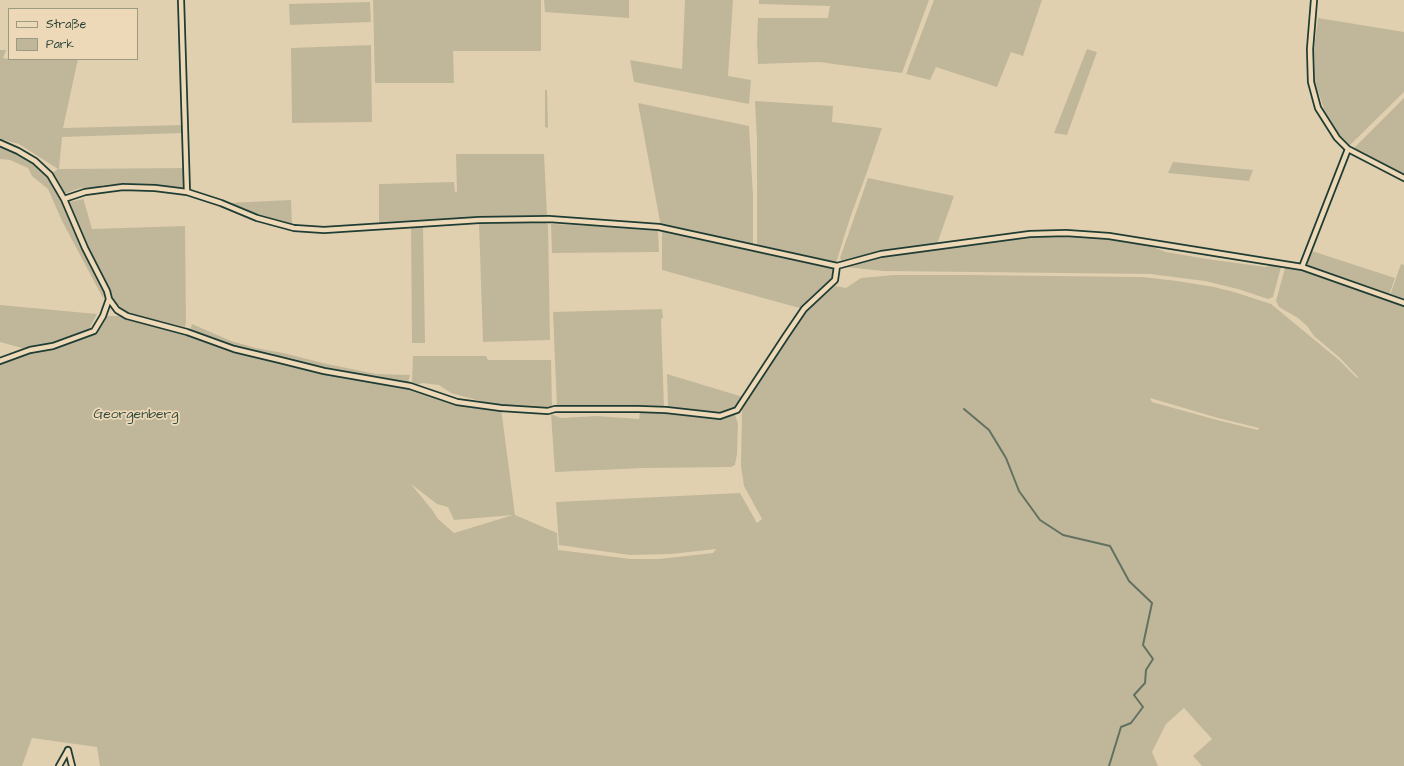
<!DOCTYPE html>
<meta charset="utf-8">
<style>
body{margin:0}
#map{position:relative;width:1404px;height:766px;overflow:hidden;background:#e1d0af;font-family:"Architects Daughter",sans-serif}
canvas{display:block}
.legend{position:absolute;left:8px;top:8px;width:130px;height:52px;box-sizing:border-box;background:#edd9b7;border:1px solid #9b9b83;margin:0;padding:5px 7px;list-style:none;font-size:12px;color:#1f3d34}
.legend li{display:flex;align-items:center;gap:8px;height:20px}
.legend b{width:20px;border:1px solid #9b9b83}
</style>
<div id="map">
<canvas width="1404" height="766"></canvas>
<ul class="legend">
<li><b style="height:5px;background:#edd9b7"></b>Straße</li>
<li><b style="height:11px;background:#c0b79b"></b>Park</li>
</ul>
</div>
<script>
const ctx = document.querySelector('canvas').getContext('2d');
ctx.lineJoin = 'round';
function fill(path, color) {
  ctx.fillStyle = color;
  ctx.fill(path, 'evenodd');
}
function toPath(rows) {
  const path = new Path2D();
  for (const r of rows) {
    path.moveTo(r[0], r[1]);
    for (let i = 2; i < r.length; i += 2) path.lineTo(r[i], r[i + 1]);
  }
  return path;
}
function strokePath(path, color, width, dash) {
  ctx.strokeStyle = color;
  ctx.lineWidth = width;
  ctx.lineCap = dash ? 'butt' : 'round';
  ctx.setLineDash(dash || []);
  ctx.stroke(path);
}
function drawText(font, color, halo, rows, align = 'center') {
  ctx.font = font + ' "Architects Daughter",sans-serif';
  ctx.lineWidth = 3.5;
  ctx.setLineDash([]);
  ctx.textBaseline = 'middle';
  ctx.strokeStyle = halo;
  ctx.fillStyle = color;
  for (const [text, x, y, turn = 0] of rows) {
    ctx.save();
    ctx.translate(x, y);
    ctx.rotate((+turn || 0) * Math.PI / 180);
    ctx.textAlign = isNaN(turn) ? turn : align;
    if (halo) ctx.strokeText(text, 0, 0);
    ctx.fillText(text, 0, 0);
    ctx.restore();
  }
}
const green = toPath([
 [373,0,541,0,541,51,453,51,454,83,375,83],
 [544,0,629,0,629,18,545,12],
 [685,0,733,0,728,76,751,80,749,104,634,82,630,60,682,69],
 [759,0,929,0,902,73,819,62,758,64,757,42,758,18,828,18,830,6,759,4],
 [934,0,1042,0,1023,56,1011,52,997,87,936,67,930,80,906,74],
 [370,2,371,22,290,25,289,4],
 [1318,18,1404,32,1404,92,1350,145,1340,136,1324,109,1315,82,1314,49],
 [371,45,372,122,292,123,291,48],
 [1087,49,1097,52,1067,135,1054,133],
 [0,50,6,50,3,58,9,59,78,59,63,128,182,125,182,133,62,137,59,169,183,168,183,186,181,189,118,184,102,185,99,187,80,188,64,194,52,173,58,169,19,144,0,139],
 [545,90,547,90,548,128,545,127],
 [1404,98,1404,174,1354,148],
 [755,101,833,106,832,122,882,128,867,172,850,218,836,263,758,246,757,243,757,140],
 [638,103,749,126,753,196,753,245,661,227],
 [0,143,18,151,50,175,59,193,79,240,105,291,103,298,62,221,48,189,32,176,28,168,10,160,0,159],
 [456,154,544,154,547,215,545,217,462,219,379,224,379,184,454,182,455,192,457,192],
 [1173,162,1253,170,1249,181,1168,173],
 [868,178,954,196,937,244,881,252,842,262,840,258],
 [84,199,84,201,92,229,185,226,186,322,185,327,125,312,114,301,101,273,85,244,68,202],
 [291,200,292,225,277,222,227,203],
 [545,222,548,225,550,340,483,342,479,224],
 [423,223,425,343,412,343,411,224],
 [551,224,595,226,658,231,659,252,552,253],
 [662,231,755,250,834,269,832,278,803,309,662,270],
 [1067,236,1106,239,1150,246,1166,252,1207,259,1266,267,1273,265,1281,267,1273,297,1268,299,1238,289,1205,281,1150,274,883,271,846,267,844,265,882,256,933,249,1033,237],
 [1312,251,1395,278,1389,295,1308,267,1308,263],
 [1401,264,1404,265,1404,300,1390,295],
 [1285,268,1301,269,1404,306,1404,766,1202,766,1193,756,1212,739,1184,708,1166,724,1152,752,1158,766,100,766,97,747,32,738,22,766,0,766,0,361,29,350,0,342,0,305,97,314,87,333,94,330,103,316,127,316,234,349,280,360,410,386,457,402,501,408,515,515,557,533,558,550,631,559,659,559,713,553,716,549,671,554,630,555,559,545,556,502,740,493,757,523,762,519,744,486,741,466,742,410,745,401,786,337,806,310,835,286,846,288,861,278,894,275,969,275,1143,277,1177,281,1214,287,1234,292,1271,304,1339,360,1357,378,1358,377,1340,358,1314,336,1307,326,1298,318,1279,307,1276,301],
 [1150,398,1218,418,1259,428,1258,430,1217,420,1152,402],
 [411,484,437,504,448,507,454,520,513,515,454,533,438,519,433,511],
 [662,309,663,318,661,319,664,408,557,408,553,312],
 [192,324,231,341,256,348,283,353,327,364,376,374,410,375,408,383,323,369,229,345,190,331],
 [413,356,486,356,488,360,551,360,552,406,548,410,502,407,451,393,439,385,422,383,417,385,412,384],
 [667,374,743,397,736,408,718,414,668,408],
 [640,412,670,414,712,418,735,415,738,424,737,454,735,465,731,467,645,468,555,472,551,414,561,418,597,416,639,419]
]);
const stream = toPath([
 [964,409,989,430,1006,458,1019,491,1040,520,1063,535,1110,546,1129,581,1152,603,1143,645,1153,659,1146,670,1145,683,1134,695,1143,707,1131,723,1121,727,1109,766]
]);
const street = toPath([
 [181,0,187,192],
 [1314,0,1310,49,1311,82,1318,108,1337,138,1348,149,1404,178],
 [0,143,18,151,35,161,50,175,64,199,85,248,107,291,109,299,117,310,127,316,187,332,234,349,280,360,324,371,410,386,457,402,501,408,548,411,555,409,638,409,666,410,720,416,737,410,785,337,804,309,835,280,837,266],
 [64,199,85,192,123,187,155,188,187,192,221,203,257,218,294,228,324,230,479,220,549,219,659,227,837,266,881,254,1030,234,1066,233,1109,236,1302,267,1404,303],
 [1302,267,1348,149],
 [0,361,30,350,53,346,94,331,103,316,109,299],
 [68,750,72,766],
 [59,766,68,750]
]);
const parkNames = [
 ["Georgenberg",136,415]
];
fill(green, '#c0b79b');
strokePath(stream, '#637160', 2);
strokePath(street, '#1f3d34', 8);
strokePath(street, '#edd9b7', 4.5);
drawText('14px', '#2f493e', '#edd9b7', parkNames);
</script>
